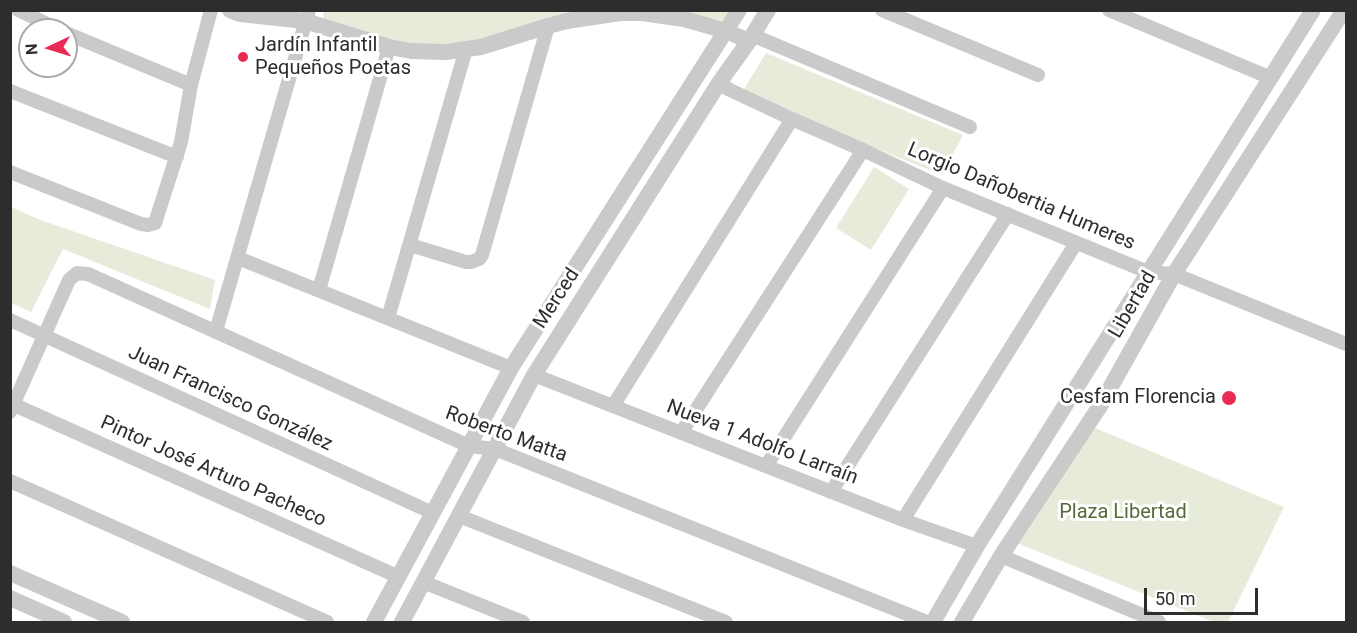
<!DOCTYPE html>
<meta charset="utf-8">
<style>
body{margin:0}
#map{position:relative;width:1357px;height:633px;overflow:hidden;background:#fff;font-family:Roboto,sans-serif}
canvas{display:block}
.frame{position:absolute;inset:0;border:12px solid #2d2d2d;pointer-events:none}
.north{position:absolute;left:18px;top:18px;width:60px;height:60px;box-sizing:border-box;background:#fff;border:2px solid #ababab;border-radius:50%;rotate:266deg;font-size:16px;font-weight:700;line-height:24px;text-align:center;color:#2d2d2d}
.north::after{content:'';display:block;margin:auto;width:21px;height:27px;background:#e92a52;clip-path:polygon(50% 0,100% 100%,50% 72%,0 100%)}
.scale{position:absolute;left:1144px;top:588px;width:114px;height:27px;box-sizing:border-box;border:3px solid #2d2d2d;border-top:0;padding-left:8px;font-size:18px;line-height:21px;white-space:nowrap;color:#2d2d2d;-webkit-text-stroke:4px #fff;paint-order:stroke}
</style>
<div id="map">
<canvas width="1357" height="633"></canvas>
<div class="frame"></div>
<div class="north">N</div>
<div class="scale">50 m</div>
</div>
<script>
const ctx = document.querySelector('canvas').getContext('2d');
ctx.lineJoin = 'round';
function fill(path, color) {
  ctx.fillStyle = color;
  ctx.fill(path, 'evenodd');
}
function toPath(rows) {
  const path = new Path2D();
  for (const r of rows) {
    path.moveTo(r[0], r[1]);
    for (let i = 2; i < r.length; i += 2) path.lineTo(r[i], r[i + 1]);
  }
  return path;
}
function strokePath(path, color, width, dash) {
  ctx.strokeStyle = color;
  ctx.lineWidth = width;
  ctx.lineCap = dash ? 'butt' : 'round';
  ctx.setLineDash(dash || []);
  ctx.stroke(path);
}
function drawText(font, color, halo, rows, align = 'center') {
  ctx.font = font + ' Roboto,sans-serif';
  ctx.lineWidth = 6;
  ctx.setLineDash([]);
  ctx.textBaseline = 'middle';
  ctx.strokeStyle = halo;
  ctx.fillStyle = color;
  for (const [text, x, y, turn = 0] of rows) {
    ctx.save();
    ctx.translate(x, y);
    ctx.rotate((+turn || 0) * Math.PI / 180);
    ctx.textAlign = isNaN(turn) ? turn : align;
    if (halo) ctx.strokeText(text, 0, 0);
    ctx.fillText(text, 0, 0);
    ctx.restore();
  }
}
const green = toPath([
 [325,10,616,11,476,43,422,47,327,24,323,15],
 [649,11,730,11,724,21,673,12],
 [766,53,963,135,942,175,741,94],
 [874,167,909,189,871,250,836,228],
 [11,207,43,221,215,280,210,309,63,249,31,312,11,303],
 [1095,428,1284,507,1228,622,1214,622,1019,544]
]);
const minor = toPath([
 [18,10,60,30],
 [882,10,1038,75],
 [1109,10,1271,78],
 [66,33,191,85],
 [752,35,970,127],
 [719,83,730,90,792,119,863,150,943,188,1148,272,1174,274,1346,344],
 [10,91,177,157],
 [10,172,141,224,148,225,155,223,181,142,191,85,211,10],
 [410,245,466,262,471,262,479,259,482,255,548,26],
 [238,258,511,368],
 [319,290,389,47],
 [388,318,466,49],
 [10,320,433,513],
 [216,331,309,10],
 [534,375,903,520,977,546],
 [10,403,399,577],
 [613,406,792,119],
 [10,412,69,280,77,273,88,274,469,446,495,449,927,622],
 [681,433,863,150],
 [766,466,943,188],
 [10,481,327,622],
 [831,492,1008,214],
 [459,516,726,622],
 [903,520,1076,243],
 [1001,556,1159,622],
 [423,582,523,622]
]);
const tertiary = toPath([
 [230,10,240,14,305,21,389,47,411,51,446,52,481,47,548,26,567,21,620,13,642,13,684,19,726,31,749,41],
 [10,573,122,622],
 [10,598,64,622],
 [374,622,511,368,739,10],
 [402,622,534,375,719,83,749,41,768,10],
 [933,622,977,546,1313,10],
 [962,622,1001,556,1100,406,1174,274,1344,10]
]);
const markers = [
 [243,57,6,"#e92a52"],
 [1229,398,8,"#e92a52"]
];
const poiNames = [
 ["Jardín Infantil",255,46],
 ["Pequeños Poetas",255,69],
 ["Cesfam Florencia",1216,398,"right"]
];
const streetNames = [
 ["Lorgio Dañobertia Humeres",1021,197,23],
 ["Merced",557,299,-57],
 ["Libertad",1133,305,-60],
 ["Juan Francisco González",230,399,25],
 ["Roberto Matta",506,435,20],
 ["Nueva 1 Adolfo Larraín",762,443,21],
 ["Pintor José Arturo Pacheco",213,472,24]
];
const parkNames = [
 ["Plaza Libertad",1123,513]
];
fill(green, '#e6ebda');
strokePath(minor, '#cacaca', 14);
strokePath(tertiary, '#cacaca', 16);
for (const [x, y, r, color] of markers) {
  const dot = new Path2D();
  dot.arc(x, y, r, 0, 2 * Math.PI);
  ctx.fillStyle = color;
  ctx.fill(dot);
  strokePath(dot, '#fff', 2);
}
drawText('20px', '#2d2d2d', '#fff', poiNames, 'left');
drawText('20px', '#2d2d2d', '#fff', streetNames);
drawText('20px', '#576a3a', '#fff', parkNames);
</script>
